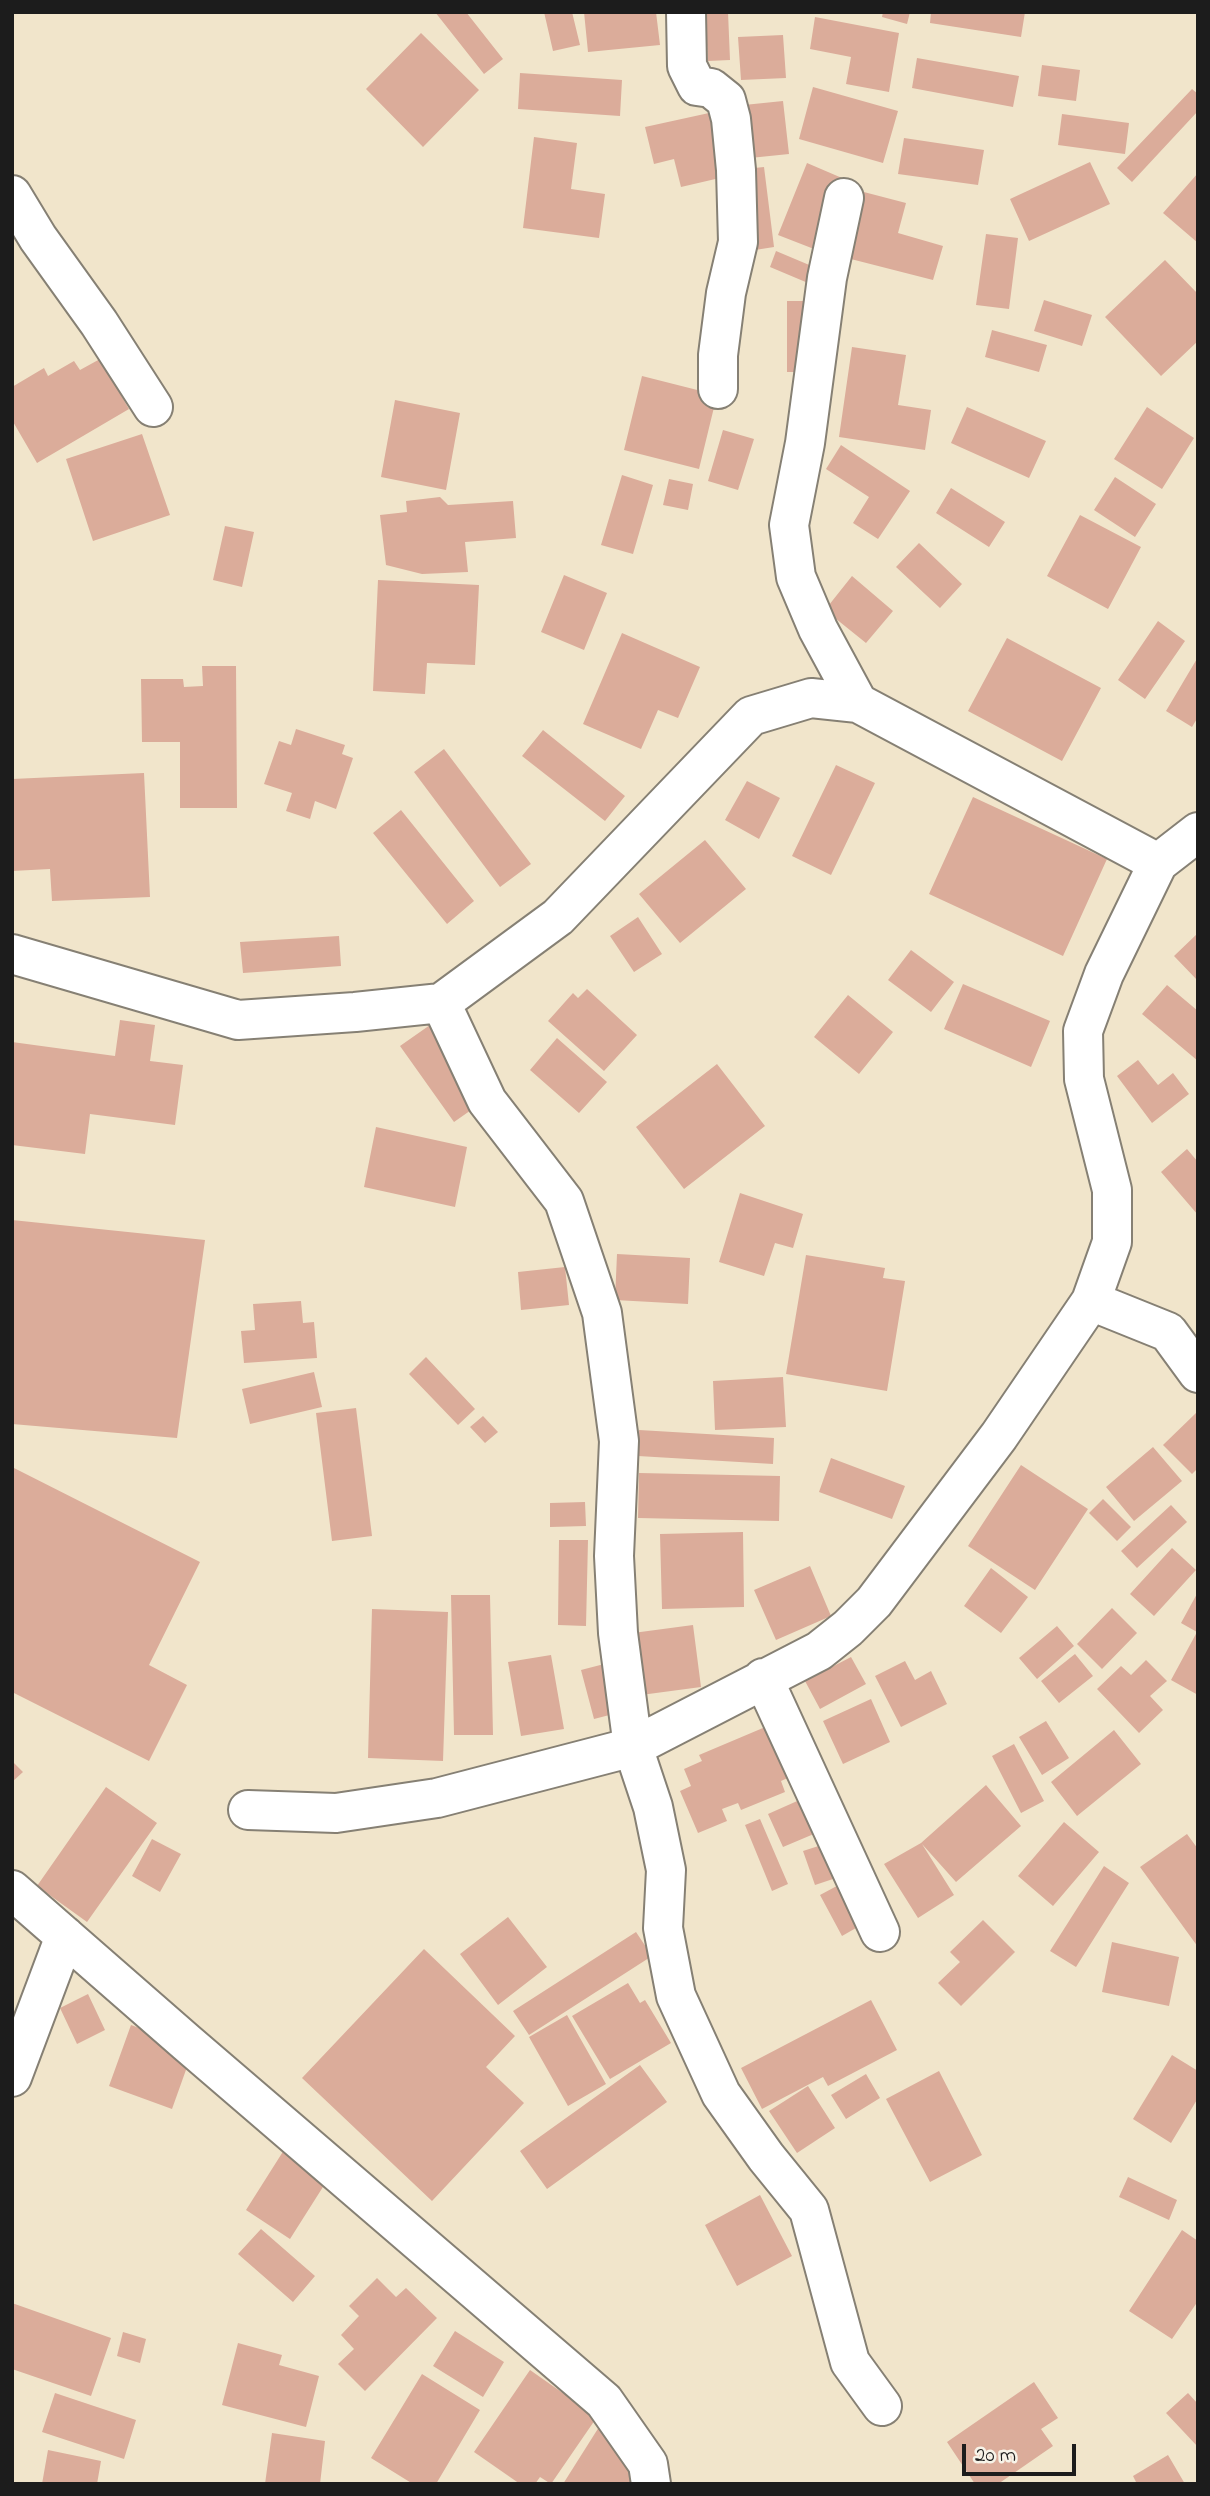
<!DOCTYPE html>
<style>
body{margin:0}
#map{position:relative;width:1210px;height:2496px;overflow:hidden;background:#f1e5cb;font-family:"Indie Flower",sans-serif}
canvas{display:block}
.frame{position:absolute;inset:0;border:14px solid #1c1c1c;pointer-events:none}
.scale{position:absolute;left:962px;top:2444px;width:114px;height:32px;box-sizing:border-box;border:4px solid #1c1c1c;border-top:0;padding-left:9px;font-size:21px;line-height:24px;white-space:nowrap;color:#1c1c1c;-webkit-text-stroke:5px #f7f3e8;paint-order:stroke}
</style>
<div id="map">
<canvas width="1210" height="2496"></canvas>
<div class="frame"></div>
<div class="scale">20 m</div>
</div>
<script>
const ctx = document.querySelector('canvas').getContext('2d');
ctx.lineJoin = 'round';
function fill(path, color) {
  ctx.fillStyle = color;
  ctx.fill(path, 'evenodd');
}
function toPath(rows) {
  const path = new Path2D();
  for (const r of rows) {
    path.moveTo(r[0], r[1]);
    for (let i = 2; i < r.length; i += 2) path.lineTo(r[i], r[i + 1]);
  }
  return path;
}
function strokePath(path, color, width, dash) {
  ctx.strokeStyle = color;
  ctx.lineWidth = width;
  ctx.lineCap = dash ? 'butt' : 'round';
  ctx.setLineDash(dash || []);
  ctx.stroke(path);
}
const building = toPath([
 [435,12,466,12,503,59,484,74],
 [544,12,572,12,580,45,553,51],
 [584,12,656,12,660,45,588,52],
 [705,12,728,12,730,60,708,61],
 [883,12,910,12,907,24,882,17],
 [931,12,1025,12,1021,37,930,23],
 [815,17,899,33,889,92,846,84,851,57,810,49],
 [421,33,479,90,423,147,366,89],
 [783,35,786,78,741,80,738,37],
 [917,58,1019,76,1013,107,912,88],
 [1042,65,1080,70,1076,101,1038,96],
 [520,73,622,80,620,116,518,109],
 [813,87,898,111,883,163,799,139],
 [1192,89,1198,94,1198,111,1132,182,1117,168],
 [783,101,789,154,750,158,744,105],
 [709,113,724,177,681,187,674,159,654,164,645,127],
 [1062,114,1129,123,1125,154,1058,145],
 [534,137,577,143,571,189,605,194,599,238,523,228],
 [904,138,984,150,978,185,898,174],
 [1090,162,1110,204,1029,241,1010,199],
 [807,163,842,178,814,249,778,235],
 [764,167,774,247,755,250,745,169],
 [1198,173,1198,243,1163,213],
 [860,191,906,203,898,233,943,246,933,280,843,257],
 [986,234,1018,238,1009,309,976,305],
 [776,251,814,267,808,283,770,267],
 [1165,260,1198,294,1198,341,1161,376,1105,317],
 [1044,300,1092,315,1082,346,1034,331],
 [787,301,811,301,811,372,787,372],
 [992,330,1047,345,1039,372,985,357],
 [852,347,906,355,898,405,931,410,925,450,839,437],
 [100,359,129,409,37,463,12,420,12,387,44,368,48,376,74,361,80,370],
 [642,376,717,395,699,469,624,450],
 [395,400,460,413,446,490,381,477],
 [967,407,1046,441,1029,478,951,443],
 [1147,407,1194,438,1162,489,1114,459],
 [723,430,754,439,738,490,708,481],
 [142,434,170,515,93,541,66,459],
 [841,445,910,491,878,539,853,523,869,497,826,469],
 [622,475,653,485,633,554,601,545],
 [1115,477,1156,504,1135,537,1094,510],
 [669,479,693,484,688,510,663,505],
 [951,488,1005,522,989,547,936,513],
 [440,497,448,505,513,501,516,538,465,542,468,572,422,574,386,565,380,515,407,512,406,501],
 [1080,515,1141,547,1108,609,1047,576],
 [225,526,254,532,242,587,213,580],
 [919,543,962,584,940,608,896,567],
 [564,575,607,593,584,650,541,632],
 [852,576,893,611,866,643,825,610],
 [378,580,479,585,475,665,427,663,425,694,373,691],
 [1158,621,1185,641,1145,699,1118,680],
 [622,633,700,667,678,718,658,710,641,749,583,724],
 [1007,638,1101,688,1062,761,968,711],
 [1198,657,1198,717,1192,727,1166,711],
 [202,666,236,666,237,808,180,808,180,742,142,742,141,679,183,679,184,687,203,686],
 [296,729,345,745,342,754,353,758,336,809,315,801,310,819,286,811,292,793,264,784,279,741,291,745],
 [543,730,625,796,605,821,522,756],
 [444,749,531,864,500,887,414,772],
 [836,765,875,783,831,875,792,856],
 [144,773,150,897,52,901,50,869,12,871,12,779],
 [747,781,780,798,759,839,725,820],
 [973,797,1107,859,1063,956,929,894],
 [401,810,474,901,447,924,373,833],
 [705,840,746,889,680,943,639,894],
 [638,917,662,954,634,972,610,936],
 [1198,933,1198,981,1174,956],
 [339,936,341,966,243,973,240,942],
 [911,950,954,982,931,1012,888,980],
 [963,984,1050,1021,1031,1067,944,1029],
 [1167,985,1198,1011,1198,1061,1142,1014],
 [587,989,637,1035,604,1071,548,1021,573,993,578,998],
 [848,995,893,1032,859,1074,814,1037],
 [120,1020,155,1025,150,1061,183,1065,175,1125,90,1114,85,1154,12,1145,12,1042,115,1056],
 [430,1025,484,1101,454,1122,400,1046],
 [557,1038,607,1082,579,1113,530,1070],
 [1138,1060,1158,1085,1173,1073,1189,1094,1152,1123,1117,1076],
 [717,1064,765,1126,684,1189,636,1127],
 [376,1127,467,1147,455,1207,364,1187],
 [1187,1149,1198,1162,1198,1215,1161,1172],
 [740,1193,803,1214,793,1248,775,1243,764,1276,719,1262],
 [12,1220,205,1240,177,1438,12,1424],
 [617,1254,690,1258,688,1304,615,1300],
 [806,1255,885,1268,883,1278,905,1281,887,1391,786,1374],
 [565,1267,569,1305,521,1310,518,1272],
 [301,1301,303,1323,314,1322,317,1358,244,1363,241,1331,255,1330,253,1304],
 [426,1357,475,1409,458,1425,409,1374],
 [314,1372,322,1407,250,1424,242,1389],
 [783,1377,786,1427,715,1430,713,1381],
 [356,1408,372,1536,332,1541,316,1413],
 [1196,1413,1198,1416,1198,1468,1192,1474,1163,1445],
 [483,1416,498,1432,485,1443,470,1427],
 [639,1430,774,1438,773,1464,638,1456],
 [1153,1447,1182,1481,1134,1521,1106,1487],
 [831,1458,905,1486,892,1519,819,1492],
 [1021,1465,1088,1509,1035,1590,968,1546],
 [12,1467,200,1562,149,1665,187,1685,149,1761,12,1692],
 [639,1473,780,1476,779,1521,638,1518],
 [1103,1499,1131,1527,1117,1541,1089,1513],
 [585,1502,586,1526,550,1527,550,1503],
 [1171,1505,1187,1522,1137,1568,1121,1551],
 [743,1532,744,1607,662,1609,660,1534],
 [559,1540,588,1540,586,1626,558,1625],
 [1172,1548,1196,1570,1154,1616,1130,1594],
 [810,1566,831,1616,776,1640,754,1590],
 [991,1568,1028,1597,1001,1633,964,1606],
 [1198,1592,1198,1695,1171,1680,1197,1632,1181,1623],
 [451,1595,490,1595,493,1735,454,1735],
 [1112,1608,1137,1633,1102,1669,1077,1644],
 [372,1609,448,1612,443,1761,368,1758],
 [693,1625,701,1687,641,1695,633,1633],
 [1057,1626,1074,1646,1037,1679,1019,1658],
 [1075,1654,1093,1676,1059,1703,1041,1681],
 [551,1655,564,1729,521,1736,508,1662],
 [851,1657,866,1684,820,1709,805,1681],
 [1146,1660,1167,1681,1150,1696,1163,1710,1139,1733,1097,1689,1121,1666,1131,1675],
 [905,1661,915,1680,931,1671,947,1704,901,1727,875,1676],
 [608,1663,621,1712,594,1719,581,1670],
 [871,1699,890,1742,843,1764,823,1721],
 [1046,1721,1069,1758,1042,1775,1019,1737],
 [770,1725,792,1776,781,1781,785,1792,741,1810,738,1803,722,1809,727,1821,698,1833,680,1791,691,1786,684,1769,702,1761,699,1755],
 [1114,1730,1141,1764,1077,1816,1051,1782],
 [1014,1744,1044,1801,1021,1813,992,1756],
 [12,1761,23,1772,12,1782],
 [986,1785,1021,1826,956,1882,922,1844,954,1895,918,1918,884,1864,921,1843],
 [106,1787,157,1823,87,1922,37,1886],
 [813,1794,828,1828,783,1847,768,1814],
 [760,1819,788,1884,772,1891,745,1825],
 [1064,1822,1099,1852,1053,1906,1018,1876],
 [1187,1834,1198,1849,1198,1947,1140,1867],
 [152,1839,181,1854,160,1892,132,1876],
 [831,1842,842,1876,815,1885,803,1851],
 [1104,1866,1129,1883,1076,1967,1050,1951],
 [848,1880,870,1920,842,1936,820,1895],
 [508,1917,547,1967,498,2005,460,1954],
 [983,1920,1015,1952,961,2006,938,1983,960,1962,950,1952],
 [636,1932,652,1956,529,2035,513,2011],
 [1112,1942,1179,1957,1169,2006,1102,1992],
 [424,1949,515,2036,486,2067,524,2103,432,2201,302,2078],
 [628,1983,640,2003,645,2000,671,2043,610,2079,572,2016],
 [88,1994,105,2030,77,2044,60,2008],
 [871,2000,897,2050,828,2086,823,2077,762,2109,741,2068],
 [567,2015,606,2084,568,2106,529,2037],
 [131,2025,181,2043,192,2053,172,2109,109,2086],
 [1172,2055,1198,2071,1198,2098,1171,2143,1133,2119],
 [640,2065,667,2102,547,2189,520,2151],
 [939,2071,982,2155,930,2182,886,2099],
 [866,2074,880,2098,846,2119,831,2095],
 [808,2086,835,2128,797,2153,769,2111],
 [284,2150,328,2179,290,2239,246,2210],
 [1128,2177,1177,2200,1169,2220,1119,2197],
 [760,2195,792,2256,737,2286,705,2225],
 [261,2229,315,2276,293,2302,238,2254],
 [1182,2230,1198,2241,1198,2301,1172,2339,1129,2311],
 [377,2278,396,2297,406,2288,437,2318,365,2391,338,2364,354,2349,341,2335,359,2316,349,2306],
 [12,2303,111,2338,91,2396,12,2369],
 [455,2331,504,2362,483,2397,433,2366],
 [123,2332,146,2339,140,2363,117,2356],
 [238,2343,282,2355,279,2365,319,2376,306,2427,222,2405],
 [530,2370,597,2417,551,2484,540,2477,535,2484,520,2484,474,2452],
 [422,2374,480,2410,436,2484,413,2484,371,2458],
 [1034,2382,1058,2418,1041,2429,1053,2446,998,2484,975,2484,947,2442],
 [55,2393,136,2420,124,2459,42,2432],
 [1188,2393,1198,2404,1198,2447,1166,2413],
 [599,2427,647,2484,563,2484],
 [272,2433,325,2441,320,2484,265,2484],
 [48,2450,101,2461,97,2484,42,2484],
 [1168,2455,1185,2484,1137,2484,1133,2476]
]);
const minor = toPath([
 [686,12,687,66,697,86,711,88,726,100,731,119,736,170,738,242,726,293,718,355,718,389],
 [12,195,38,238,99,323,153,407],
 [844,198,827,278,805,443,789,525,796,577,818,629,858,703],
 [12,954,238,1020,355,1012,441,1003,558,917,751,716,811,698,858,703,1158,863],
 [441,1003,487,1101,564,1201,602,1313,619,1441,614,1556,618,1633,633,1747,653,1807,666,1870,663,1928,676,1996,721,2094,766,2157,809,2210,850,2362,882,2406],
 [1091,1301,1168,1332,1198,1373],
 [763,1678,880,1932],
 [248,1810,336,1813,437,1798,633,1747,819,1651,848,1628,874,1602,999,1436,1091,1301,1112,1242,1112,1190,1084,1079,1083,1031,1104,974,1158,863,1198,832],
 [12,1890,186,2042,604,2401,648,2464,651,2484],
 [12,2077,65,1936]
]);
fill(building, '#dbac9a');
strokePath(minor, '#868074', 42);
strokePath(minor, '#fff', 38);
</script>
